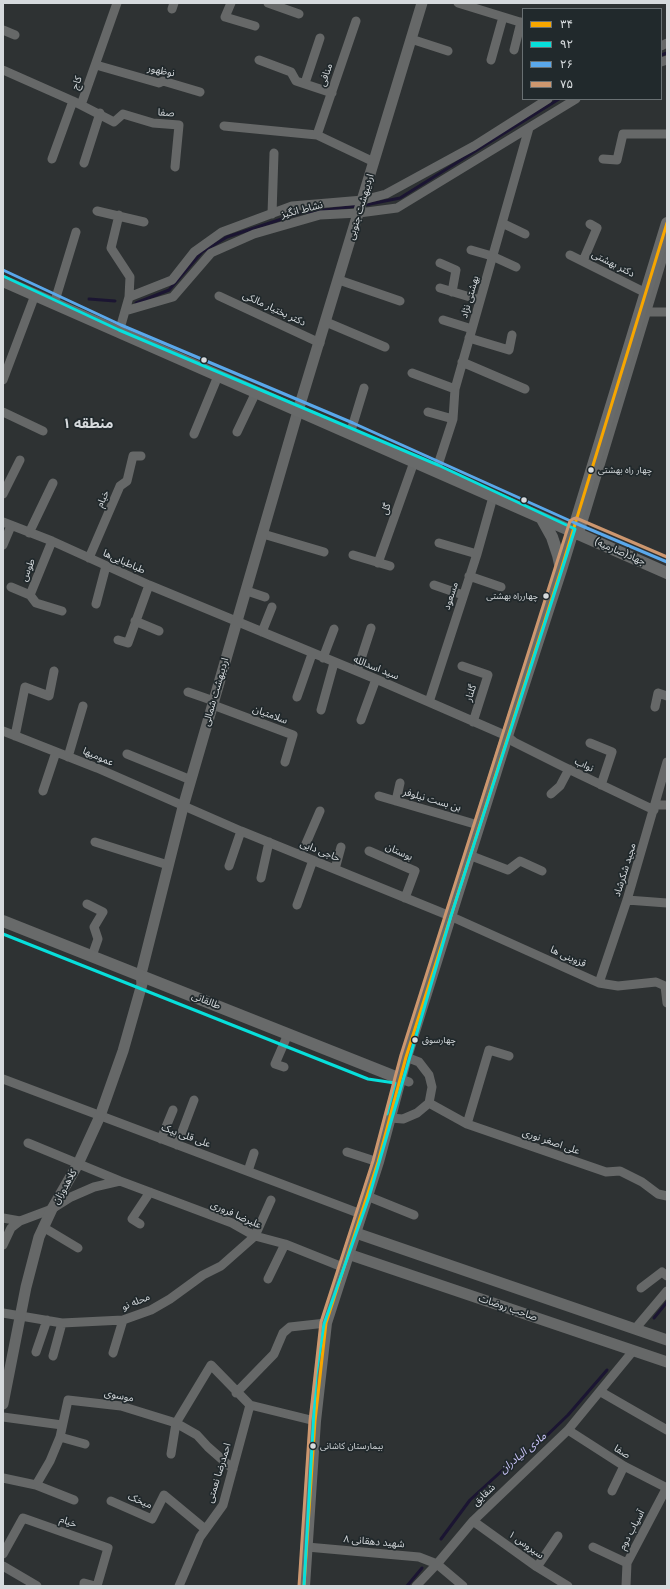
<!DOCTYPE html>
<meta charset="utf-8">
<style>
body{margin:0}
#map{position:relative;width:670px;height:1589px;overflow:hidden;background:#2e3233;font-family:"Fira Sans",sans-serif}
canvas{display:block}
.frame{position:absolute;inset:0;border:4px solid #d6dadd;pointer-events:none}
.legend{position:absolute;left:522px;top:8px;width:140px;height:92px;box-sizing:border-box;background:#21292c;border:1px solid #697073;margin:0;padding:5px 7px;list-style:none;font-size:12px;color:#d6dadd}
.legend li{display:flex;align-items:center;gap:8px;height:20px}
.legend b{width:20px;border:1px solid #697073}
</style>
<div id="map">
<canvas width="670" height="1589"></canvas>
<div class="frame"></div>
<ul class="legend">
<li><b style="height:5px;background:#f7a600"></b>۳۴</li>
<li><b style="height:5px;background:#07dfdb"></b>۹۲</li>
<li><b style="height:5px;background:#5aa8eb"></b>۲۶</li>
<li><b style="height:5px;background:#cd976f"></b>۷۵</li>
</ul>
</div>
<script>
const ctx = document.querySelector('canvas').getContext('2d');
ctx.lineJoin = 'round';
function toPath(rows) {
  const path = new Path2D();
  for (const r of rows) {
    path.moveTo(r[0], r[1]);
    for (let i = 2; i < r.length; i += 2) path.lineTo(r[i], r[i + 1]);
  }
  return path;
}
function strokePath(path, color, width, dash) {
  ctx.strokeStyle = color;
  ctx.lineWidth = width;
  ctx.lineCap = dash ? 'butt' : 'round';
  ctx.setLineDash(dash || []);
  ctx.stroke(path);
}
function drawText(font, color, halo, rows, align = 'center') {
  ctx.font = font + ' "Fira Sans","Noto Sans Arabic",sans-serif';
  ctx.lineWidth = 3.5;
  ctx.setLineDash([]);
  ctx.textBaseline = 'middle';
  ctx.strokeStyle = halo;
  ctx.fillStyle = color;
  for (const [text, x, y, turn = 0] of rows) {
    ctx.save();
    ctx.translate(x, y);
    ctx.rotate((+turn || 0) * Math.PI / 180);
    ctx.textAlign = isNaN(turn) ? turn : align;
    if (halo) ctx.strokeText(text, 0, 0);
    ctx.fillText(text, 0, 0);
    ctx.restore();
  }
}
const stream = toPath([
 [661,55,667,53],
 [365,205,400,198,559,99],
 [89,299,115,301],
 [136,303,169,290,202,252,227,237,300,213,357,206],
 [654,1318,667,1302],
 [441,1539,470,1500,506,1467,537,1445,568,1415,607,1370],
 [407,1586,422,1568]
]);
const minor = toPath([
 [231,3,225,17,255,26],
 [268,3,299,14],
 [458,3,523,23],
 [172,9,174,3],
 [3,30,15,35],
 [411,39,448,51],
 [661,46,667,43],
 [514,50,521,22],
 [259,60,291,72,296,81,332,93],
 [491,60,503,17],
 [661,62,667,60],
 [96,65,159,83,163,81,200,92],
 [3,70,73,101],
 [305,83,320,38],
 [81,105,114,122,123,114,153,123,179,125,175,167],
 [224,126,317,135,374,162],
 [317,135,356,21],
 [52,159,73,101,81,105,117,3],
 [603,159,617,160,623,134,667,134],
 [84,163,100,113],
 [97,211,144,222],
 [272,214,274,153],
 [119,215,111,248,130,277,129,297,119,332],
 [502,223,525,234],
 [471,250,492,256,516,267],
 [570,255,646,293],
 [583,261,597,228,590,224],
 [440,263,456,270,452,292],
 [339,280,400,301],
 [440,288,480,300],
 [219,296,320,343],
 [129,297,172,280,194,252,222,232,292,206,363,200,386,194,474,146,548,99],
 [54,304,76,232],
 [125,311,173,297,211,253,254,234,320,215,359,213,397,208,576,99],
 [642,312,667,312],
 [443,320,472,329],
 [326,322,385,347],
 [469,338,509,350,512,335],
 [462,362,525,389],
 [412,373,455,389],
 [3,380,35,295],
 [3,412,43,431],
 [428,412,453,419],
 [237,432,256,392],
 [194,434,218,376],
 [350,434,364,388],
 [436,471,453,419,455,389,529,128],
 [3,494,20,460],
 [3,522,52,541,149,585,376,679,507,736,514,742,562,766,654,810],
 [29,533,53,483],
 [263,534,324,552],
 [579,535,667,244],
 [52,541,30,595,36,603,62,611],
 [439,543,477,554],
 [3,545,11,526],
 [353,555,390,566],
 [89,558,120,486,127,481,133,456,141,456],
 [378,563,414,462],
 [469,576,501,587],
 [434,585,463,595],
 [11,587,30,595],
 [247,591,265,597],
 [96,604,106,566],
 [135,621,159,631],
 [262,632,272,607],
 [118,640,128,643,149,585],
 [323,658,334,629],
 [462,666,488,675,473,722],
 [357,671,371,628],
 [188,692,214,701],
 [297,697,312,654],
 [429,702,477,554,493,497],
 [213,705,293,735,285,762],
 [655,707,658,693,667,696],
 [321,710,334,663],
 [361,720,376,679],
 [3,731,97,768,241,831,450,916,599,983,618,986,656,982,665,986,667,1003],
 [15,736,25,687,49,696,54,671],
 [590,743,612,752,601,785],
 [127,754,191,780],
 [68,757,83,706],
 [43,791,56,752],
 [551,794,560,786,569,769],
 [379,796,478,825],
 [396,801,400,783],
 [655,805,667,805],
 [95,842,168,865],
 [369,851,415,871,405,898],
 [301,855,320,811],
 [469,855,508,870,520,861,542,871],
 [229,866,241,831],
 [335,869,341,847],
 [261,878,269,842],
 [627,900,667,903],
 [87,904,103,912,94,927,98,939,92,956],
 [297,905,313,860],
 [599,983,627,900,667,762],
 [284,1067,275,1064,288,1034],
 [3,1079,361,1214],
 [401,1079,409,1082],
 [429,1103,467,1124,606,1172,620,1171,642,1182,658,1194,667,1196],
 [391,1118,403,1119,417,1113,429,1103,432,1087,429,1075,419,1062,406,1057],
 [467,1124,489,1050,509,1056],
 [161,1139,173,1110],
 [28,1143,120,1181,232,1223,255,1236,285,1244,345,1268],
 [177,1145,194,1100],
 [347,1152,378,1162],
 [248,1171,254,1153],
 [367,1196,414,1215],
 [3,1218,20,1221],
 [140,1224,132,1219,150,1192],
 [43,1227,78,1248],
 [3,1245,11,1228,20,1221,52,1209,71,1197,94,1187,120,1181],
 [268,1279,285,1244],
 [641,1288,662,1272,667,1276],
 [3,1313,62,1323,123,1320,151,1310,170,1299,203,1275,221,1266,255,1236,271,1200],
 [635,1329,667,1291],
 [36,1352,47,1320],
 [113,1353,123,1320],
 [53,1356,62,1323],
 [601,1392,667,1430],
 [236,1393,274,1354,283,1333,290,1327,326,1323],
 [3,1417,62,1425],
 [568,1430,624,1466,667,1488],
 [60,1437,85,1444],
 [171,1454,176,1423,211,1365,250,1405,315,1421],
 [3,1478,36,1485,50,1461,60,1437,68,1400,121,1406,176,1423,197,1435,208,1447,233,1469],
 [36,1485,74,1500],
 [612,1491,624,1466],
 [111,1501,152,1519,164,1495,205,1529],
 [473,1521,537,1567,568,1586],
 [307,1547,419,1557,437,1564,463,1586],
 [593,1547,627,1563],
 [3,1554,23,1518,108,1548,97,1586],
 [3,1566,37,1586],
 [537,1567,558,1536],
 [84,1586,84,1583,95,1586],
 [179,1586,200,1537,223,1505,250,1405],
 [416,1586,437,1564,473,1521,568,1430,633,1351],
 [626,1586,627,1563,667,1487]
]);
const tertiary = toPath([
 [356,1233,667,1340],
 [348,1254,667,1362],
 [3,1404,26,1287,39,1237,52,1209,78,1164,100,1116,123,1051,142,984,141,974,183,807,298,411,422,3]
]);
const secondary = toPath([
 [3,281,667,573],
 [542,519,552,537,558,555,561,569],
 [3,921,401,1079],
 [304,1586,315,1421,326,1323,378,1162,406,1057,507,736,561,570,667,223]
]);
const bus1 = toPath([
 [304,1586,315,1421,326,1323,378,1162,406,1057,561,570,667,223]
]);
const bus2 = toPath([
 [3,276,119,330,438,465,575,529,451,916,369,1197,324,1324,316,1375,304,1586],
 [3,934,368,1079,395,1083,387,1114]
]);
const bus3 = toPath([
 [3,270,121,325,353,423,575,523,667,562]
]);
const bus4 = toPath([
 [299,1586,310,1421,321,1322,373,1161,401,1055,570,521,573,519,576,518,667,557]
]);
const markers = [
 [204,360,3.5,"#d6dadd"],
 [591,470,3.5,"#d6dadd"],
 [524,500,3.5,"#d6dadd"],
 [546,596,3.5,"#d6dadd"],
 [415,1040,3.5,"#d6dadd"],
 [313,1446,3.5,"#d6dadd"]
];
const busNames = [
 ["چهار راه بهشتی",598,470],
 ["چهارراه بهشتی",538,596,"right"],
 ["چهارسوق",422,1040],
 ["بیمارستان کاشانی",320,1446]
];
const streetNames = [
 ["نوظهور",161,71,11],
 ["منافی",326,75,-71],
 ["کاج",77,83,-71],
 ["صفا",166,113,4],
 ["اردیبهشت جنوبی",361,207,-73],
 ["نشاط انگیز",302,210,-14],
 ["دکتر بهشتی",613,264,27],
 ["بهشتی نژاد",470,297,-74],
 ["دکتر بختیار مالکی",274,309,25],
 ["خیام",103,499,-66],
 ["گل",386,509,-70],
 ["جهاد(صارمیه)",620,552,23],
 ["طباطبایی‌ها",124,562,24],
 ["طوس",28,570,-68],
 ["مسعود",451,596,-72],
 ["سید اسدالله",376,668,22],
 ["اردیبهشت شمالی",216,692,-74],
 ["گلنار",471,693,-72],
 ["سلامتیان",270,715,20],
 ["عمومیها",98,757,23],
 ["نواب",584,765,26],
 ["بن بست نیلوفر",432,800,16],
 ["حاجی دایی",320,851,22],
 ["بوستان",399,852,24],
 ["مجید شکرشاد",625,870,-73],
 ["قزوینی ها",568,957,24],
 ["طالقانی",206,1001,22],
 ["علی قلی بیک",186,1136,20],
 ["علی اصغر نوری",551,1142,19],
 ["کلاهدوزان",65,1187,-60],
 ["علیرضا فروری",236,1215,24],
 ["محله نو",136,1302,-22],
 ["صاحب روضات",508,1308,19],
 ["موسوی",119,1396,11],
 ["صفا",622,1452,32],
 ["احمدرضا نعمتی",219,1473,-73],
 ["شقایق",484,1495,-43],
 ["میخک",140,1501,23],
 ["خیام",68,1522,20],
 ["آسیاب دوم",632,1530,-62],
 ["شهید دهقانی ۸",374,1542,5],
 ["سیروس ۱",526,1545,35]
];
const waterNames = [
 ["مادی الیادران",523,1453,-40]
];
const districtNames = [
 ["منطقه ۱",88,424]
];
strokePath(stream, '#1b1532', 3);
strokePath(minor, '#666868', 9);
strokePath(tertiary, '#666868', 11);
strokePath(secondary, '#686a6a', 12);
strokePath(bus1, '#f7a600', 3);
strokePath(bus2, '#07dfdb', 3);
strokePath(bus3, '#5aa8eb', 3);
strokePath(bus4, '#cd976f', 3);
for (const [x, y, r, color] of markers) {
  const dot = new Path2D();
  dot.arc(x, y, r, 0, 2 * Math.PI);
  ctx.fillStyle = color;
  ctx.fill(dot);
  strokePath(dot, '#21292c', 1.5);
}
drawText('9px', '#d6dadd', '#21292c', busNames, 'left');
drawText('10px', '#d6dadd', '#21292c', streetNames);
drawText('italic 11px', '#cdc6fb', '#21292c', waterNames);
drawText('bold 14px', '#d6dadd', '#21292c', districtNames);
</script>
